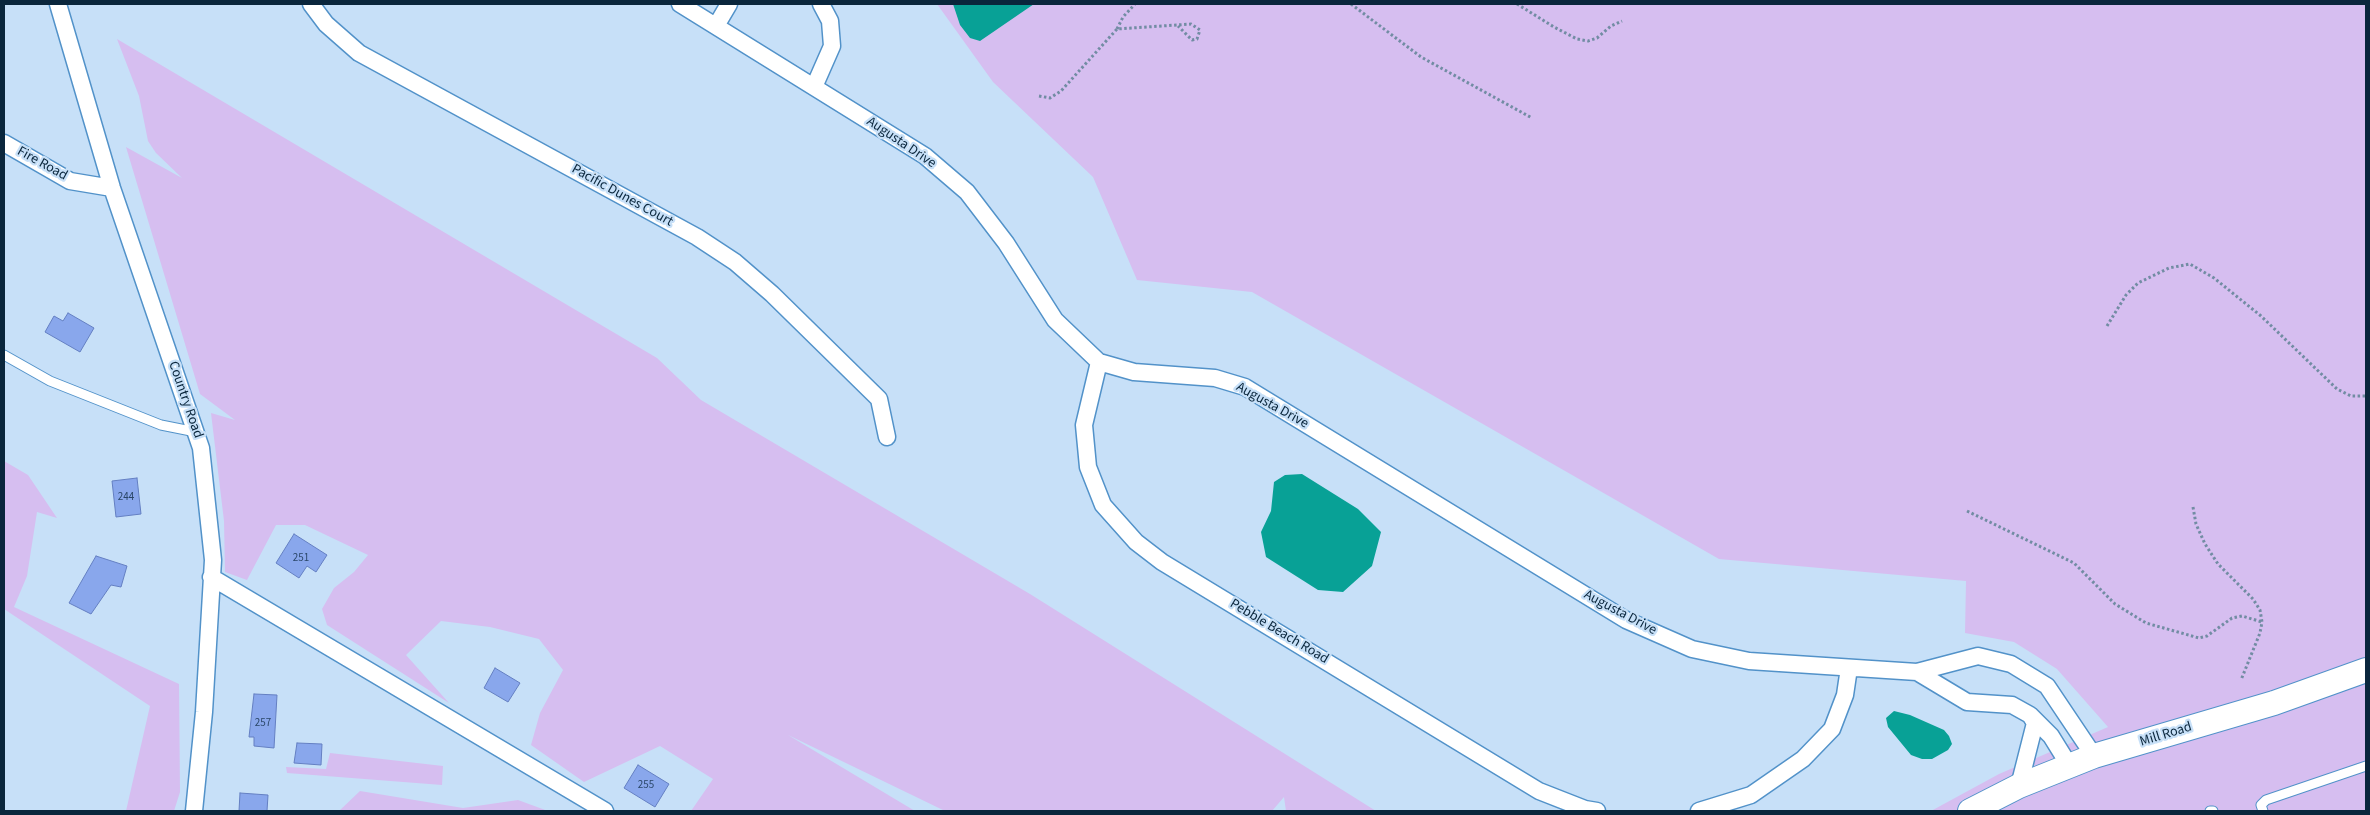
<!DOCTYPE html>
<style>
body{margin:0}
#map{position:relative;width:2370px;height:815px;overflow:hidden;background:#c7e0f8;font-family:"Source Sans 3",sans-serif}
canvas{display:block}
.frame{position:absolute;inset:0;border:5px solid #0a263c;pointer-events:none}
</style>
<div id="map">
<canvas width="2370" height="815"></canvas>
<div class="frame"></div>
</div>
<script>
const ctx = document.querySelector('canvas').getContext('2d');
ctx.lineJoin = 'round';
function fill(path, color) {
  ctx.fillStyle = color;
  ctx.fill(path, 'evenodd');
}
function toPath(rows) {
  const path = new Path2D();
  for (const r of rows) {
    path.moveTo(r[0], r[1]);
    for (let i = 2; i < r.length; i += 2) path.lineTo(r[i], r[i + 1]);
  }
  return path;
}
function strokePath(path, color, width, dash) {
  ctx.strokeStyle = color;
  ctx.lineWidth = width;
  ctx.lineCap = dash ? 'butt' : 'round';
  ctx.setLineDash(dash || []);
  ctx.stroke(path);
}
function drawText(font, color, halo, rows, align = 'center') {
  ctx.font = font + ' "Source Sans 3",sans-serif';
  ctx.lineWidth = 4.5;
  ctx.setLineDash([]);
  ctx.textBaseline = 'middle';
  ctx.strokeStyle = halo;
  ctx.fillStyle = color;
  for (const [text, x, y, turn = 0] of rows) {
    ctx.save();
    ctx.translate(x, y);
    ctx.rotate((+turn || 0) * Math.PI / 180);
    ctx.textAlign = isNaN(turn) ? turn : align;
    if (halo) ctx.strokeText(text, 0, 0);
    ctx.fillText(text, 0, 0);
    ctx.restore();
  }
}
const green = toPath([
 [937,4,2366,4,2366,811,1931,811,1999,774,2108,727,2057,669,2014,642,1965,633,1966,581,1719,559,1252,292,1137,280,1093,177,993,82],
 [117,39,657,358,701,400,1030,594,1376,811,1286,811,1284,797,1272,811,945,811,788,735,915,811,691,811,713,779,660,746,584,782,531,745,540,713,563,670,539,639,490,627,441,621,406,655,449,703,327,625,322,609,334,588,354,572,368,555,305,525,276,525,247,580,225,572,224,521,211,413,235,420,200,394,126,147,182,178,156,153,148,141,139,96],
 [4,461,28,475,57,518,37,512,27,576,14,607,179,684,180,792,174,811,126,811,150,706,4,609],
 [330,753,443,766,442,785,287,773,286,767,326,769],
 [360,791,463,808,518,800,548,811,339,811]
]);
const water = toPath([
 [953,4,1034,4,980,41,970,38,960,25],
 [1302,474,1358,509,1381,532,1372,566,1343,592,1318,590,1266,557,1261,532,1271,511,1274,482,1285,475],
 [1894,711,1910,715,1944,730,1949,736,1952,744,1948,750,1932,759,1922,759,1911,755,1888,727,1886,718]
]);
const building = toPath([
 [68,313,94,328,80,352,45,332,54,316,63,321,68,313],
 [137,478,141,514,116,517,112,481,137,478],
 [294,534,327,555,316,572,307,566,299,578,276,563,294,534],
 [96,556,127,566,121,587,111,585,91,614,69,603,96,556],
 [495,668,520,683,508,702,484,688,495,668],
 [254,694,277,695,274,748,254,746,254,737,249,737,254,694],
 [297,743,322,744,321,765,294,763,297,743],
 [638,765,669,784,655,807,624,788,638,765],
 [240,793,268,795,267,811,239,811,240,793]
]);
const path = toPath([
 [1351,4,1421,57,1532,118],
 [1517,4,1554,27,1577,39,1588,41,1597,38,1611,26,1622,21],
 [1117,29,1123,17,1135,4],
 [1039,96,1050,98,1061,91,1117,29,1191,24,1200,30,1197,39,1192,40,1178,26],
 [2107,326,2126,295,2138,283,2169,268,2190,264,2214,278,2261,316,2337,389,2351,396,2366,396],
 [2193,507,2196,524,2205,544,2218,564,2253,599,2260,610,2262,622,2260,633,2241,680],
 [1967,511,2074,563,2115,604,2146,623,2199,638,2207,636,2232,618,2242,616,2262,622]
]);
const lane = toPath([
 [4,355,50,381,161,425,196,432],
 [2210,811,2213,811],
 [2263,811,2261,805,2266,800,2366,766]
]);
const street = toPath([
 [58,4,112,188,201,448,213,560,204,712,194,811],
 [311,4,326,24,359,53,697,237,735,262,772,294,879,399,887,437],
 [680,4,925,156,967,192,1006,243,1055,320,1099,362,1134,372,1215,378,1245,387,1626,620,1692,649,1749,661,1917,672,1978,656,2011,664,2047,686,2094,756],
 [716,26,729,4],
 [814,87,832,46,830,21,821,4],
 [4,143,70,181,112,188],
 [1099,362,1084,425,1088,467,1103,505,1136,542,1162,562,1539,791,1585,809,1597,811],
 [211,577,605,811],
 [1917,672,1967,702,2012,705,2030,715,2035,723,2019,786],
 [2030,715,2051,736,2069,765],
 [1699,811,1751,795,1803,759,1832,729,1845,695,1849,668]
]);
const secondary = toPath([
 [1970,811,2019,786,2094,756,2274,703,2366,670]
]);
const numberNames = [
 ["244",126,498],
 ["251",301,559],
 ["257",263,724],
 ["255",646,786]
];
const streetNames = [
 ["Augusta Drive",901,143,34],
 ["Fire Road",42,164,29],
 ["Pacific Dunes Court",622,196,29],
 ["Country Road",185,400,71],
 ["Augusta Drive",1272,406,29],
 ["Augusta Drive",1620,613,28],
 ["Pebble Beach Road",1279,632,31],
 ["Mill Road",2166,735,-17]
];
fill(green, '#d6bef0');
fill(water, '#08a196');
fill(building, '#89a7ec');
strokePath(building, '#647fc2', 1);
strokePath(lane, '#5292c9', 11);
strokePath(street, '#5292c9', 19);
strokePath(secondary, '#5292c9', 26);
strokePath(path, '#728ca3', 3, [2.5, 2.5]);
strokePath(lane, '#fff', 9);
strokePath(street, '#fff', 16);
strokePath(secondary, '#fff', 24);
drawText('11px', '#2a4668', null, numberNames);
drawText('14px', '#0a263c', '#c7e0f8', streetNames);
</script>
